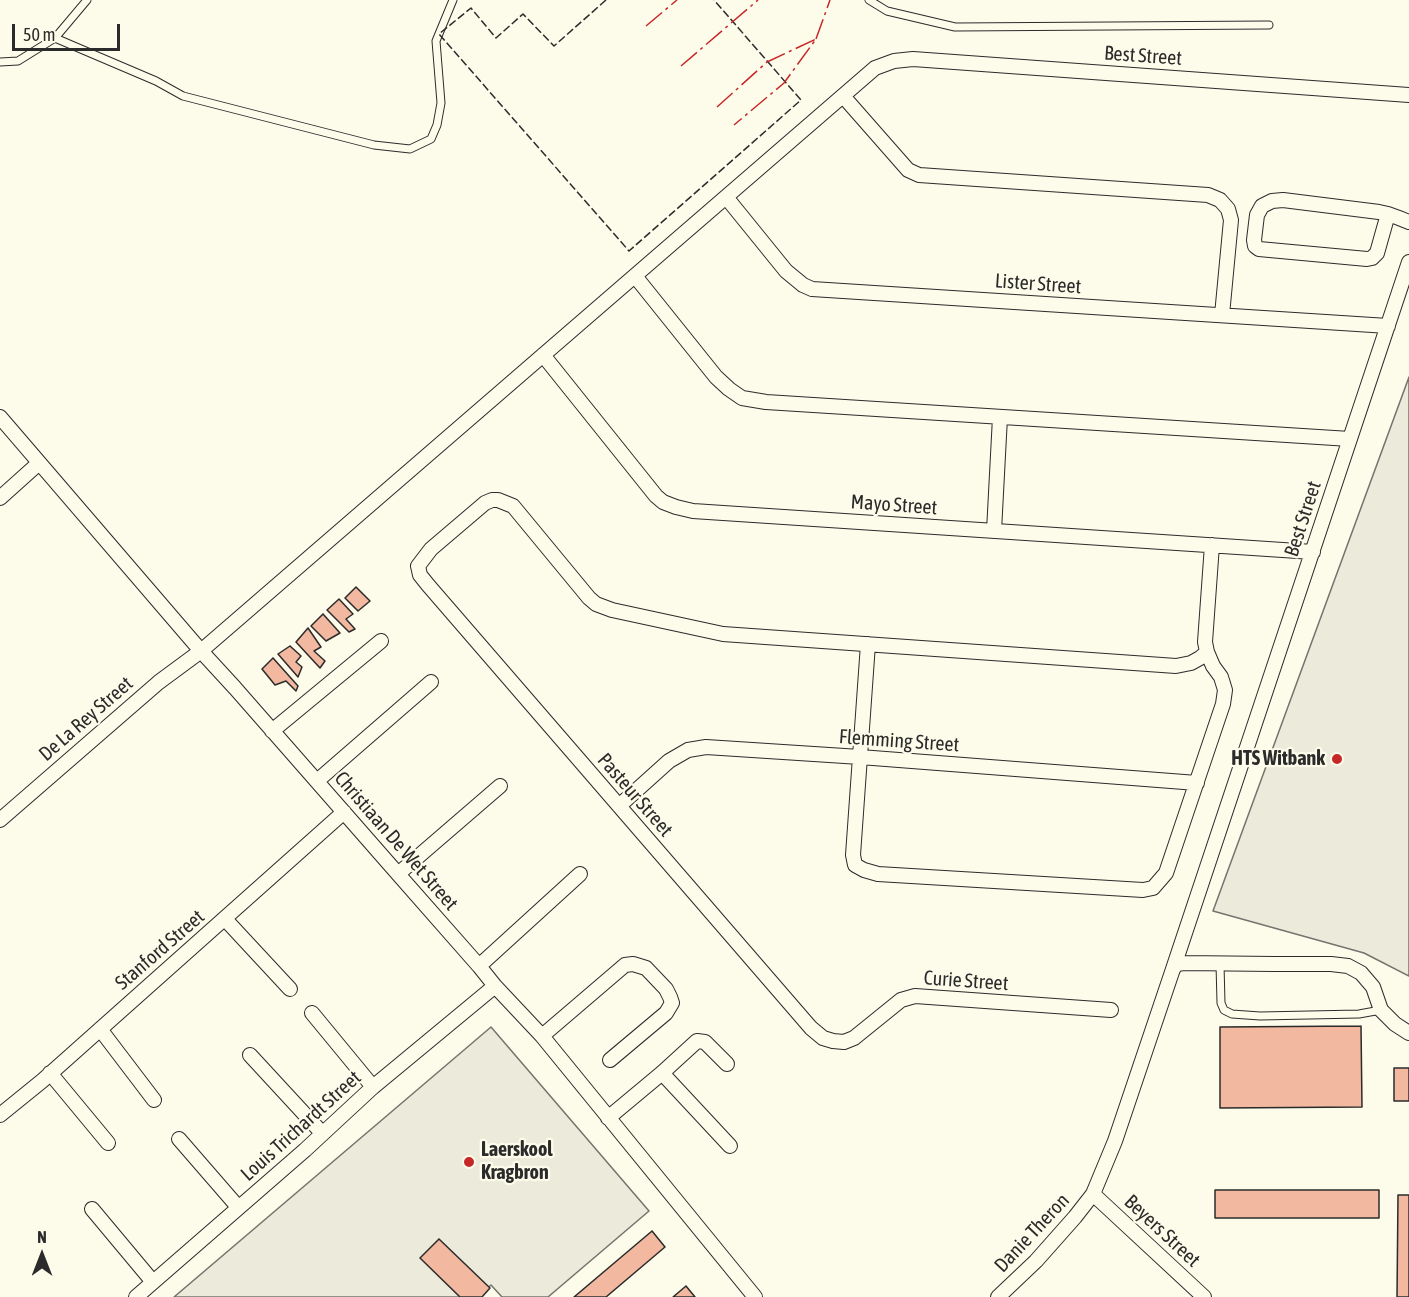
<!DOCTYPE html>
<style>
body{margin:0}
#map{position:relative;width:1409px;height:1297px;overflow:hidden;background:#fdfbea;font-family:"Asap Condensed",sans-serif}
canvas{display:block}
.north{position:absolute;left:12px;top:1225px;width:60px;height:60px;-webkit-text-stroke:4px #fdfbea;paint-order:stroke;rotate:0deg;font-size:16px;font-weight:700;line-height:24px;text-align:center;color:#2b2b2b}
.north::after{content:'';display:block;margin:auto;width:21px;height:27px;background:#2b2b2b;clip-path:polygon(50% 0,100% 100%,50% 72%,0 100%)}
.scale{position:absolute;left:12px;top:24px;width:108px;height:27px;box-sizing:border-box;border:3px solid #2b2b2b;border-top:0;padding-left:8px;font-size:18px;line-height:21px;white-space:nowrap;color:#2b2b2b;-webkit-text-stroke:4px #fdfbea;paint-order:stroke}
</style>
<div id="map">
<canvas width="1409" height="1297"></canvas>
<div class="north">N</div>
<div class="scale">50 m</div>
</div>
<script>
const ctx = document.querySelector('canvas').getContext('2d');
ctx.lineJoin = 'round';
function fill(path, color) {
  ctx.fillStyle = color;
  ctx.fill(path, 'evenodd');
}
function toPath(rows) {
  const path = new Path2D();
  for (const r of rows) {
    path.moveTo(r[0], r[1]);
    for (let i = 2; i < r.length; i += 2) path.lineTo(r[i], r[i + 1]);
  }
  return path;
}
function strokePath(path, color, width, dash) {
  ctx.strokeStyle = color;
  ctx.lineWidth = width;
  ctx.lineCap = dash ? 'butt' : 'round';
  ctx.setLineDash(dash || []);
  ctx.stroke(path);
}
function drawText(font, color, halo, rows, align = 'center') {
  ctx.font = font + ' "Asap Condensed",sans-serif';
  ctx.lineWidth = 4.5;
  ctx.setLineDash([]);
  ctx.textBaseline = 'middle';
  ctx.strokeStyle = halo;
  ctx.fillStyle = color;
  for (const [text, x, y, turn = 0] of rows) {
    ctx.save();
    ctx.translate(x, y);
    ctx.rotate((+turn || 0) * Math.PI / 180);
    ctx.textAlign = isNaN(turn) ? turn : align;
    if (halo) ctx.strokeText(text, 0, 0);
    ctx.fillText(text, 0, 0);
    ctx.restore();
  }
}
const green = toPath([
 [1409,377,1409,976,1364,953,1213,911,1409,377],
 [491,1027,649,1211,548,1297,502,1297,491,1285,477,1297,174,1297,491,1027]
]);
const building = toPath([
 [356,587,370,601,358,611,345,598,356,587],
 [339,599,353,614,346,619,355,629,349,632,327,610,339,599],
 [323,614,340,633,326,641,311,626,323,614],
 [308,628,321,647,314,651,325,661,320,668,296,642,308,628],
 [290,646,301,656,296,662,302,667,298,677,278,654,290,646],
 [273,658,298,686,296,691,286,681,275,685,262,669,273,658],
 [1361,1026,1362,1107,1220,1108,1220,1027,1361,1026],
 [1394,1068,1409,1068,1409,1101,1394,1101,1394,1068],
 [1215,1190,1379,1190,1379,1218,1215,1218,1215,1190],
 [1398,1195,1409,1195,1409,1297,1397,1297,1398,1195],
 [652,1231,665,1247,606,1297,574,1297,652,1231],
 [439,1239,490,1288,482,1297,460,1297,420,1258,439,1239],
 [686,1286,695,1297,673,1297,686,1286]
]);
const service = toPath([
 [869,0,887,11,955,27,1269,25],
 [55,38,156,81,183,96,374,145,410,149,431,139,437,125,441,103,436,41,453,0],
 [0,62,18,61,55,38,87,0],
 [1220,964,1221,1003,1224,1010,1232,1014,1260,1016,1359,1014,1381,1010]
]);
const minor = toPath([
 [843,96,908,170,919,175,1208,195,1220,200,1228,209,1231,220,1222,315],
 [726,197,786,271,803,285,812,289,1388,326],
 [1388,214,1377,253,1372,258,1367,259,1259,249,1255,246,1254,240,1257,215,1262,206,1272,201,1283,200,1379,212,1388,214,1399,218,1409,222],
 [635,276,716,377,729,389,742,398,766,402,1350,439],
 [543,355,656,496,663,502,676,507,693,511,1313,552],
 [0,417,201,651,235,688,398,874,479,966,495,986,542,1036,755,1297],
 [0,498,39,463],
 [994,531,1000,417],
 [868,644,853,855,855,865,864,870,878,874,1143,890,1153,888,1166,873,1223,704,1225,690,1221,677,1213,666,1207,652,1205,642,1212,545],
 [272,731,381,641],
 [317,781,431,682],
 [619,806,669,761,688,750,706,747,860,757,1197,783],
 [0,820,159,682,201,651,875,68,894,61,913,59,1409,95],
 [398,874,500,786],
 [225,919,290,989],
 [479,966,580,874],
 [1173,969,1409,262],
 [1111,1010,915,996,901,1000,854,1038,844,1042,833,1041,823,1038,811,1028,428,585,420,575,418,566,431,549,485,503,492,500,498,500,513,506,589,598,596,604,612,610,723,634,1176,666,1191,663,1200,658,1207,652],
 [312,1013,373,1087],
 [100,1029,154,1100],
 [542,1036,625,965,633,964,646,968,666,989,670,997,672,1003,666,1013,610,1060],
 [250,1055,322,1133],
 [50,1073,108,1143],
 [662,1073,730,1146],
 [0,1115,42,1081,344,812],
 [608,1118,662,1073,697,1041,705,1042,727,1064],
 [179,1139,238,1207],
 [1093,1194,1204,1297],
 [92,1209,153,1282],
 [136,1297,305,1150,373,1087,495,986],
 [998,1297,1036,1261,1075,1217,1093,1194,1115,1141,1173,969,1177,964,1184,963,1274,964,1331,964,1348,966,1361,973,1373,987,1381,1010,1395,1024,1409,1033]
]);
const fence = toPath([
 [606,0,554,46,523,14,496,38,471,8,439,34,629,251,801,100,714,0]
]);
const power = toPath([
 [646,26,677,0],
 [816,39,830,0],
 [681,66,758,0],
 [717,107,767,62,816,39,784,83,734,125]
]);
const markers = [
 [1337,759,6,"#c62828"],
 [469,1162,6,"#c62828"]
];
const streetNames = [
 ["Best Street",1143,56,4],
 ["Lister Street",1038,284,4],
 ["Mayo Street",894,505,4],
 ["Best Street",1303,519,-72],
 ["De La Rey Street",86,719,-41],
 ["Flemming Street",899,741,4],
 ["Pasteur Street",635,795,49],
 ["Christiaan De Wet Street",396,841,49],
 ["Stanford Street",160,950,-41],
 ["Curie Street",966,981,4],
 ["Louis Trichardt Street",301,1126,-42],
 ["Beyers Street",1162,1231,43],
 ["Danie Theron",1032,1233,-47]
];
const poiNames = [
 ["HTS Witbank",1325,759],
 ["Laerskool",481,1150,"left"],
 ["Kragbron",481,1173,"left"]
];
fill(green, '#ecebdb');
strokePath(green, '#74746e', 1.5);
fill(building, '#f2b8a0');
strokePath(building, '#2b2b2b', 1.5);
strokePath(service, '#2b2b2b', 9);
strokePath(minor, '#2b2b2b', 16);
strokePath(service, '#fdfbea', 7);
strokePath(minor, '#fdfbea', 14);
strokePath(fence, '#2b2b2b', 1.5, [8, 3]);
strokePath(power, '#c62828', 1.5, [21, 4.5, 3, 4.5]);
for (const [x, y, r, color] of markers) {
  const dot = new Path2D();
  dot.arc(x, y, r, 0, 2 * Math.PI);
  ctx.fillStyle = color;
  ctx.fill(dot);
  strokePath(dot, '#fdfbea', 2);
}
drawText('20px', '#2b2b2b', '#fdfbea', streetNames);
drawText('bold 20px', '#2b2b2b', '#fdfbea', poiNames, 'right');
</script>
